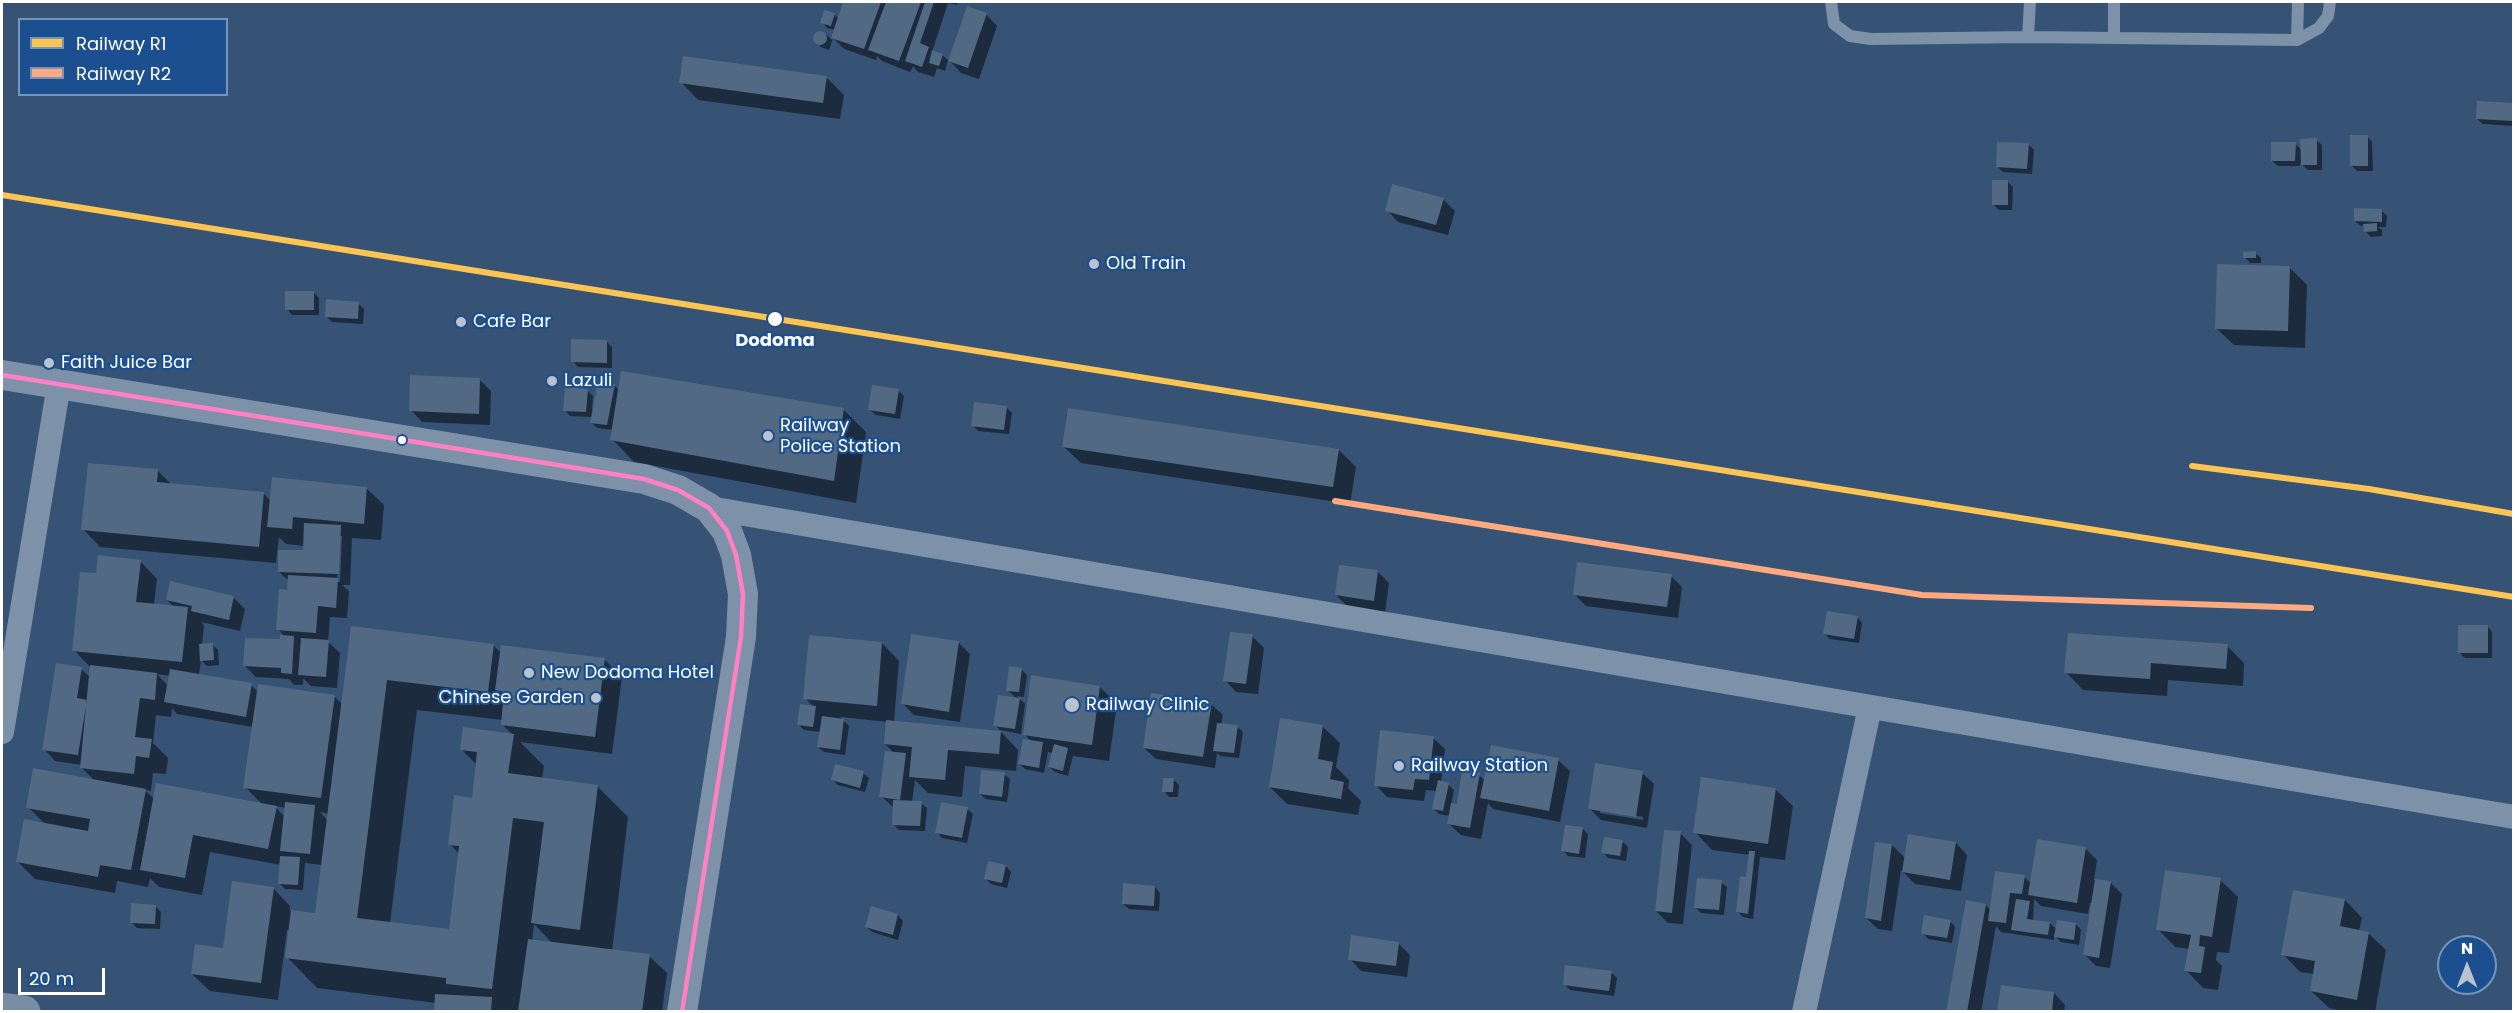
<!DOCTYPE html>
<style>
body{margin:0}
#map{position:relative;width:2515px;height:1013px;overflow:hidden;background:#365274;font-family:Poppins,sans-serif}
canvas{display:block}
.frame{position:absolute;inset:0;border:3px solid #fff;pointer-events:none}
.legend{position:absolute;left:18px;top:18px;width:210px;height:78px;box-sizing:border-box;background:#1b4f8f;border:2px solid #7695bc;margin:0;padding:8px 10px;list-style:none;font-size:18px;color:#fff}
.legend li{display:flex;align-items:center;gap:12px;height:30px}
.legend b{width:30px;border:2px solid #7695bc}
.north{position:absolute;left:2437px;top:935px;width:60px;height:60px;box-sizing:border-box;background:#1b4f8f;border:2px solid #7695bc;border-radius:50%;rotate:0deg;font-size:16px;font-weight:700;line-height:24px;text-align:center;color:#fff}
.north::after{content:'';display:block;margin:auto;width:21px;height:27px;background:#b9c2ce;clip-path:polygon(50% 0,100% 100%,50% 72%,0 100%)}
.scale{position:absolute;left:18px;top:968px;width:87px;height:27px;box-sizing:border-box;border:3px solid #fff;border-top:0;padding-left:8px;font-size:18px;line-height:21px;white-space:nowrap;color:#fff;-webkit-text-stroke:4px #1b4f8f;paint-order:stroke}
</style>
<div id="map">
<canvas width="2515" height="1013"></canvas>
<div class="frame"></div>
<ul class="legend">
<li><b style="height:8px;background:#fcc553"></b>Railway R1</li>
<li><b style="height:8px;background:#ffa980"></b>Railway R2</li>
</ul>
<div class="north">N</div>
<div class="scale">20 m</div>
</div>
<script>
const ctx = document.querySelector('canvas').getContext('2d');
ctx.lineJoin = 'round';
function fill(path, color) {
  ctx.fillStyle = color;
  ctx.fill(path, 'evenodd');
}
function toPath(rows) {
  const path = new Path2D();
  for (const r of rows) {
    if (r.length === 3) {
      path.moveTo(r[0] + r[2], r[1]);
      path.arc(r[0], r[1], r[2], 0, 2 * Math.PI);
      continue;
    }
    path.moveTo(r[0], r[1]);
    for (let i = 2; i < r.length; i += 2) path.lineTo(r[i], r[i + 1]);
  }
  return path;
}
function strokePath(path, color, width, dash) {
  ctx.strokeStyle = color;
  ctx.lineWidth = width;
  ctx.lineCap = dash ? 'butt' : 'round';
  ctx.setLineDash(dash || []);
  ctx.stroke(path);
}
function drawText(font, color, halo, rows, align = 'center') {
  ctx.font = font + ' Poppins,sans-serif';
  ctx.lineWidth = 4.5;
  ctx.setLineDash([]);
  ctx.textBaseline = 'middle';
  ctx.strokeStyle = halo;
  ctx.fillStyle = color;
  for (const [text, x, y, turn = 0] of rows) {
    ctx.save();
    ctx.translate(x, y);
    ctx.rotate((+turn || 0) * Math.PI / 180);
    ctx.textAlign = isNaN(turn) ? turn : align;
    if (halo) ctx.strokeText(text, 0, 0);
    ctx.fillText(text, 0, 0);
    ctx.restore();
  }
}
const shadow = toPath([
 [845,2,958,2,957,5,948,3,932,52,942,55,948,60,945,71,937,68,934,77,918,72,913,66,910,72,882,61,877,56,876,60,844,49,833,38,829,50,821,47,814,39,818,32,827,35,832,40,835,30,827,28,822,22,834,14,839,19],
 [986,14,997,26,979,79,961,73,950,61],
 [826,77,844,95,840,119,698,100,681,82],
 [2514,104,2514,126,2483,124,2477,119],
 [2367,136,2372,142,2373,171,2357,171,2352,166],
 [2316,140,2322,145,2322,170,2308,170,2300,163,2300,166,2278,166,2272,161,2295,144,2302,150],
 [2028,144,2034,150,2032,174,2003,172,1998,167],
 [2007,181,2013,187,2012,210,1999,210,1994,205],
 [1443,199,1455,211,1448,235,1398,222,1387,210],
 [2381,210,2387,216,2386,227,2378,227,2382,230,2382,236,2371,237,2365,231,2365,226,2361,226,2355,221],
 [2255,253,2261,258,2261,263,2250,263,2245,257],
 [2289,267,2307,285,2305,348,2234,345,2216,328],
 [313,292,319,298,319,315,292,315,287,309],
 [359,304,364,309,363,324,332,322,326,316],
 [607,342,612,347,612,368,578,367,573,361],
 [480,380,491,391,490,425,422,422,411,410],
 [614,385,619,390,843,409,866,432,856,503,634,462,612,439,613,430,597,428,591,422,592,417,570,416,565,410,587,390,593,396,592,409,594,410],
 [898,390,904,396,900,419,876,415,870,410],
 [1006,407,1012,413,1009,434,978,431,973,425],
 [1063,446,1339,450,1356,467,1350,504,1081,463],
 [158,471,172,485,264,494,271,501,366,488,384,505,381,540,352,538,350,585,342,585,349,591,347,618,330,617,328,642,340,653,337,688,311,686,303,678,303,685,294,685,289,679,256,677,245,666,285,637,278,629,288,592,289,581,279,572,304,552,305,546,286,544,279,537,276,563,100,547,83,529],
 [339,536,342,536,340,582,337,582],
 [140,561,157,579,154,605,174,607,167,600,233,597,245,609,240,631,201,622,204,625,202,645,213,645,218,650,219,665,207,666,201,660,199,675,251,685,258,692,335,697,343,705,352,628,493,645,501,653,605,660,622,677,612,754,520,742,544,766,542,779,597,786,628,817,612,951,649,956,667,973,662,1012,435,1012,436,1003,317,988,287,957,290,930,287,930,278,1000,210,991,192,974,225,949,273,888,290,906,290,911,316,915,323,865,305,863,303,890,285,889,279,883,281,865,210,852,202,895,159,887,150,878,148,887,117,881,115,893,35,879,18,862,45,824,28,807,95,781,82,768,82,765,55,761,44,749,81,669,90,677,91,668,74,650,97,575],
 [157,674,170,676,168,686],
 [172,708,177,714,253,727,245,787,263,805,154,799,145,790,151,791,153,773,166,774,168,758,153,743,156,715,171,717],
 [417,710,503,720,502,724,513,735,461,749,477,765,473,799,450,844,459,854,450,930,390,923],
 [275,806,286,808,285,817,280,812],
 [320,812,329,814,328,821],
 [534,924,553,944,532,941],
 [1378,572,1389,583,1385,612,1348,607,1336,595],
 [1671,576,1682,587,1678,618,1586,606,1574,594],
 [1857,617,1862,623,1859,643,1830,639,1824,633],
 [2487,626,2492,632,2492,658,2465,658,2459,652],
 [1252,636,1264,648,1258,694,1236,692,1225,680],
 [958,642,970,654,960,722,914,715,903,704],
 [882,643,899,661,894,722,1001,732,1018,750,1016,771,965,766,962,797,928,793,915,780,912,802,921,803,927,808,925,831,899,830,893,824,894,808,881,796,895,754,885,744,888,722,840,717,849,726,845,755,824,752,818,747,821,732,804,730,798,724,814,707,805,698],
 [2227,646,2244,663,2243,686,2168,680,2167,696,2083,690,2066,672],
 [1022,670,1027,675,1024,697,1017,696,1025,704,1021,734,1000,730,995,725,1016,698,1007,690],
 [1100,687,1117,704,1109,761,1073,756,1068,776,1055,772,1049,767,1053,753,1048,752,1044,773,1025,769,1020,764,1032,742,1024,734],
 [1211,704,1223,715,1221,725,1237,726,1243,732,1239,758,1220,756,1217,753,1215,768,1156,759,1144,748],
 [1322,726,1340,743,1336,767,1349,780,1348,788,1361,801,1358,815,1287,804,1270,787],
 [1433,738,1445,749,1441,783,1448,784,1454,790,1451,805,1458,806,1479,775,1485,781,1558,760,1570,771,1560,822,1493,809,1488,803,1481,839,1461,835,1449,824,1450,816,1439,814,1434,809,1437,791,1426,790,1424,801,1387,797,1376,785],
 [863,773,869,778,865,792,838,785,833,780],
 [1642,773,1654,784,1647,828,1601,820,1589,808],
 [1600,809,1643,817,1643,820,1600,813],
 [1004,774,1010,779,1007,802,986,799,980,794],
 [1173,779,1179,785,1178,797,1169,797,1164,791],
 [1775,789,1793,806,1785,860,1760,857,1753,919,1743,917,1738,912,1748,879,1750,855,1712,850,1695,832],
 [967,809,973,814,967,843,942,838,937,832],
 [1583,829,1588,834,1585,858,1568,856,1563,850],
 [1680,833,1692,845,1683,924,1668,923,1656,911],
 [1623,842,1628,847,1626,861,1608,858,1603,852],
 [1956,843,1967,855,1961,891,1915,884,1901,870,1892,931,1878,929,1866,918,1892,845,1906,859],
 [2085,848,2097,860,2094,880,2110,882,2122,894,2110,968,2096,966,2085,955,2093,903,2090,903,2088,914,2041,906,2034,899,2033,921,2050,923,2057,930,2076,924,2081,930,2079,945,2061,942,2054,935,2054,940,2001,932,1996,926,1981,1012,1947,1012,1986,905,1991,911,2024,877,2032,884],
 [1006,866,1011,872,1007,888,991,884,985,878],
 [2220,880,2238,897,2229,953,2217,952,2216,960,2222,966,2218,990,2203,988,2186,970,2190,949,2175,947,2158,929],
 [1721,882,1727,887,1724,915,1701,913,1695,907],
 [1155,887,1160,893,1159,911,1129,909,1123,904],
 [2345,900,2362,918,2359,931,2368,933,2386,950,2375,1012,2346,1012,2329,1008,2311,991,2314,974,2300,972,2283,954],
 [155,906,161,912,160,929,137,928,131,922],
 [898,915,903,921,898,940,872,932,867,927],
 [1950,921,1955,927,1952,943,1928,939,1923,933],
 [1398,943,1410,955,1407,977,1361,971,1350,959],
 [1612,973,1617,978,1614,996,1570,990,1564,984],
 [2054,993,2065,1005,2064,1012,1999,1012]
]);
const building = toPath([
 [843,2,881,2,864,49,831,38],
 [886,2,921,2,899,61,868,50],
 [925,2,934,2,920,43,929,47,922,67,905,61],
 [967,6,987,13,968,68,948,61],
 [824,10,835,13,831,26,820,23],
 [820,38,7],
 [932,50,943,54,939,66,929,63],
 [683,56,827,76,823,103,679,83],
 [2477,101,2514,103,2513,121,2476,119],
 [2350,135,2368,135,2368,166,2350,166],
 [2317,138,2317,165,2301,165,2300,139],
 [1997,142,2029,143,2027,169,1996,167],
 [2271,142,2296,142,2295,161,2271,161],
 [1992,180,2008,180,2008,205,1992,205],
 [1392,184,1444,198,1436,225,1385,211],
 [2354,208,2382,209,2382,222,2354,221],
 [2377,223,2377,231,2364,232,2363,224],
 [2256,251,2256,258,2243,258,2243,252],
 [2217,264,2290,266,2288,331,2215,329],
 [285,291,314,291,314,310,285,310],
 [326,299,359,302,358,319,325,317],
 [571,339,607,340,607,363,571,362],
 [621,371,844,408,834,481,610,440],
 [410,375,480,378,479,414,409,411],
 [598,381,615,384,607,425,590,423],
 [872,385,899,389,895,414,868,410],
 [565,387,588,389,586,412,563,411],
 [974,402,1007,406,1004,430,971,426],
 [1068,408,1339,449,1333,487,1062,447],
 [88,463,158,469,157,482,264,492,259,547,81,530],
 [272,477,367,487,364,524,293,517,292,529,267,527],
 [304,523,341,525,339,574,278,572,278,550,303,550],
 [98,555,141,560,136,602,188,607,182,662,72,651,80,572,96,573],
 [1577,562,1672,574,1667,607,1573,595],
 [1339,565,1378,570,1374,601,1335,595],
 [288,575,338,578,336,608,318,606,316,633,276,630,279,589,287,590],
 [170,581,234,596,229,620,191,611,192,606,166,600],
 [1827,611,1858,616,1854,639,1823,634],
 [2458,625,2488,625,2488,653,2458,653],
 [351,626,494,644,488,692,387,680,357,918,449,929,459,846,448,845,454,795,472,798,477,752,460,750,463,727,514,734,508,773,598,785,580,930,531,923,544,822,513,818,492,989,446,984,446,978,285,958,291,910,315,913],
 [1230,632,1253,634,1246,684,1223,681],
 [2068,633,2228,644,2226,669,2151,663,2150,679,2064,673],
 [911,634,959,641,949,712,901,704],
 [280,635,294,636,292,674,281,673,281,668,243,666,245,638,280,639],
 [809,635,882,642,877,706,803,699],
 [301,638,329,640,326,677,298,675],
 [213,643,214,660,200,661,199,644],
 [501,645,605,658,595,737,501,725,504,692,495,690],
 [56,663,82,667,77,698,87,700,78,755,42,750],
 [90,665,157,673,155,700,140,698,135,737,152,739,149,758,136,756,134,774,80,768],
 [1009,666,1022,668,1019,692,1006,691],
 [170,669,252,683,246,717,164,702],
 [1031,675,1100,686,1092,745,1023,735],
 [258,684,335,695,321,798,243,788],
 [1151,693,1212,702,1203,757,1143,748],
 [998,695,1020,698,1015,729,993,726],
 [800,704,816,706,813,727,797,725],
 [822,716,844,719,840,750,817,747],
 [1280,718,1323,725,1318,759,1333,762,1330,779,1344,782,1341,799,1269,787],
 [886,720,1001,731,999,754,948,750,945,780,909,777,912,747,884,744],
 [1217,723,1238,725,1234,753,1213,751],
 [1380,730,1434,736,1429,780,1415,779,1413,790,1374,786],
 [1023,739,1043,742,1039,768,1018,764],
 [1054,744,1068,748,1063,771,1048,767],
 [1491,745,1559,758,1549,811,1480,798],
 [885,751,906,753,900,800,879,797],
 [1595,763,1643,771,1636,817,1588,809],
 [835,764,864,771,860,788,831,780],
 [33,768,146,789,131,870,100,865,98,877,16,862,24,819,88,831,90,819,26,808],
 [981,770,1005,772,1002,797,979,794],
 [1462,770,1480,773,1470,828,1447,824,1451,803,1457,804],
 [1701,777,1776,788,1768,844,1693,833],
 [1163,778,1174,778,1173,792,1162,792],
 [1438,780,1449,783,1443,811,1432,809],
 [156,783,277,806,268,849,193,835,185,878,140,870],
 [893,800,922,801,920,826,892,825],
 [285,802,315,805,310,854,280,851],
 [941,802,968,807,962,838,935,833],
 [1565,825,1583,827,1579,854,1561,851],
 [1664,830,1681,831,1672,913,1655,911],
 [1908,834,1956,842,1950,880,1902,872],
 [1604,837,1623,840,1620,856,1601,853],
 [2037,839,2086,847,2077,903,2028,895],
 [1875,842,1892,844,1881,921,1865,918],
 [1749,851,1755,851,1748,914,1736,912,1740,876,1746,877],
 [280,856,300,857,298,885,278,884],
 [988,861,1006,865,1002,883,984,879],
 [2165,870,2221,878,2212,937,2200,935,2199,946,2205,947,2201,973,2184,971,2191,935,2156,930],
 [1995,871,2025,875,2022,894,2010,893,2006,923,1988,921],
 [1697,878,1722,880,1719,910,1694,908],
 [2095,879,2111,881,2099,958,2083,955],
 [232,881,274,887,261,983,191,974,195,944,223,948],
 [1123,883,1155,886,1154,906,1122,904],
 [2293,890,2345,899,2340,926,2369,932,2357,1000,2310,991,2315,961,2281,955],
 [2016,899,2030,901,2027,919,2050,922,2048,935,2011,930],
 [1966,900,1986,904,1967,1012,1946,1012],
 [131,903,156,905,155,924,130,923],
 [871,906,898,914,893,935,865,927],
 [1924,915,1951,920,1947,938,1921,934],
 [2057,920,2076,923,2074,940,2054,937],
 [1351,935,1399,942,1396,966,1348,960],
 [528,939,650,954,642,1012,518,1012],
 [1565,965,1612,971,1609,991,1563,985],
 [2001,985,2054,992,2052,1012,1997,1012],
 [435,994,492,997,491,1012,434,1012]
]);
const service = toPath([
 [1831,2,1834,24,1850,36,1871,39,2028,37,2297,40,2319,28,2328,16,2330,2],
 [2028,37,2030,2],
 [2114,38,2114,2],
 [2297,40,2298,2]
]);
const minor = toPath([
 [709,508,2514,817],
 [2,732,59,384],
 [1804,1012,1870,707]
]);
const tertiary = toPath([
 [2,375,644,479,678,490,709,508,727,531,736,555,743,594,741,637,682,1012]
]);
const secondary = toPath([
 [2,1009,24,1012]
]);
const bus1 = toPath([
 [2,375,644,479,678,490,709,508,727,531,736,555,743,594,741,637,682,1012]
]);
const rail1 = toPath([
 [2,195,2514,597],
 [2192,466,2369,489,2514,514]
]);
const rail2 = toPath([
 [1335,501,1922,595,2311,608]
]);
const markers = [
 [1094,264,6,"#b9c2ce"],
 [775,319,8,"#fff"],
 [461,322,6,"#b9c2ce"],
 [49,363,6,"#b9c2ce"],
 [552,381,6,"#b9c2ce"],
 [768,436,6,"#b9c2ce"],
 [402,440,5,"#fff"],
 [529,673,6,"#b9c2ce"],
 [596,698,6,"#b9c2ce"],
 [1072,705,8,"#b9c2ce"],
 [1399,766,6,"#b9c2ce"]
];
const poiNames = [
 ["Old Train",1106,264],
 ["Cafe Bar",473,322],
 ["Faith Juice Bar",61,363],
 ["Lazuli",564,381],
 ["Railway",780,426],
 ["Police Station",780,447],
 ["New Dodoma Hotel",541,673],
 ["Chinese Garden",584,698,"right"],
 ["Railway Clinic",1086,705],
 ["Railway Station",1411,766]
];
const stopNames = [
 ["Dodoma",775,341]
];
fill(shadow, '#0007');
fill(building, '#526984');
strokePath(service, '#7d92a8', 12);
strokePath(minor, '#7d92a8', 24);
strokePath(tertiary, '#7d92a8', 30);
strokePath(secondary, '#798da4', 33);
strokePath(bus1, '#ff80c5', 4.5);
strokePath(rail1, '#fcc553', 6);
strokePath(rail2, '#ffa980', 6);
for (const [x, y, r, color] of markers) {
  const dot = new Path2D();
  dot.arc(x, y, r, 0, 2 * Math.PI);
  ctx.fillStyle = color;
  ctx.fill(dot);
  strokePath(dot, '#1b4f8f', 2);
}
drawText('18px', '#fff', '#1b4f8f', poiNames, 'left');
drawText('bold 18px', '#fff', '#1b4f8f', stopNames);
</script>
